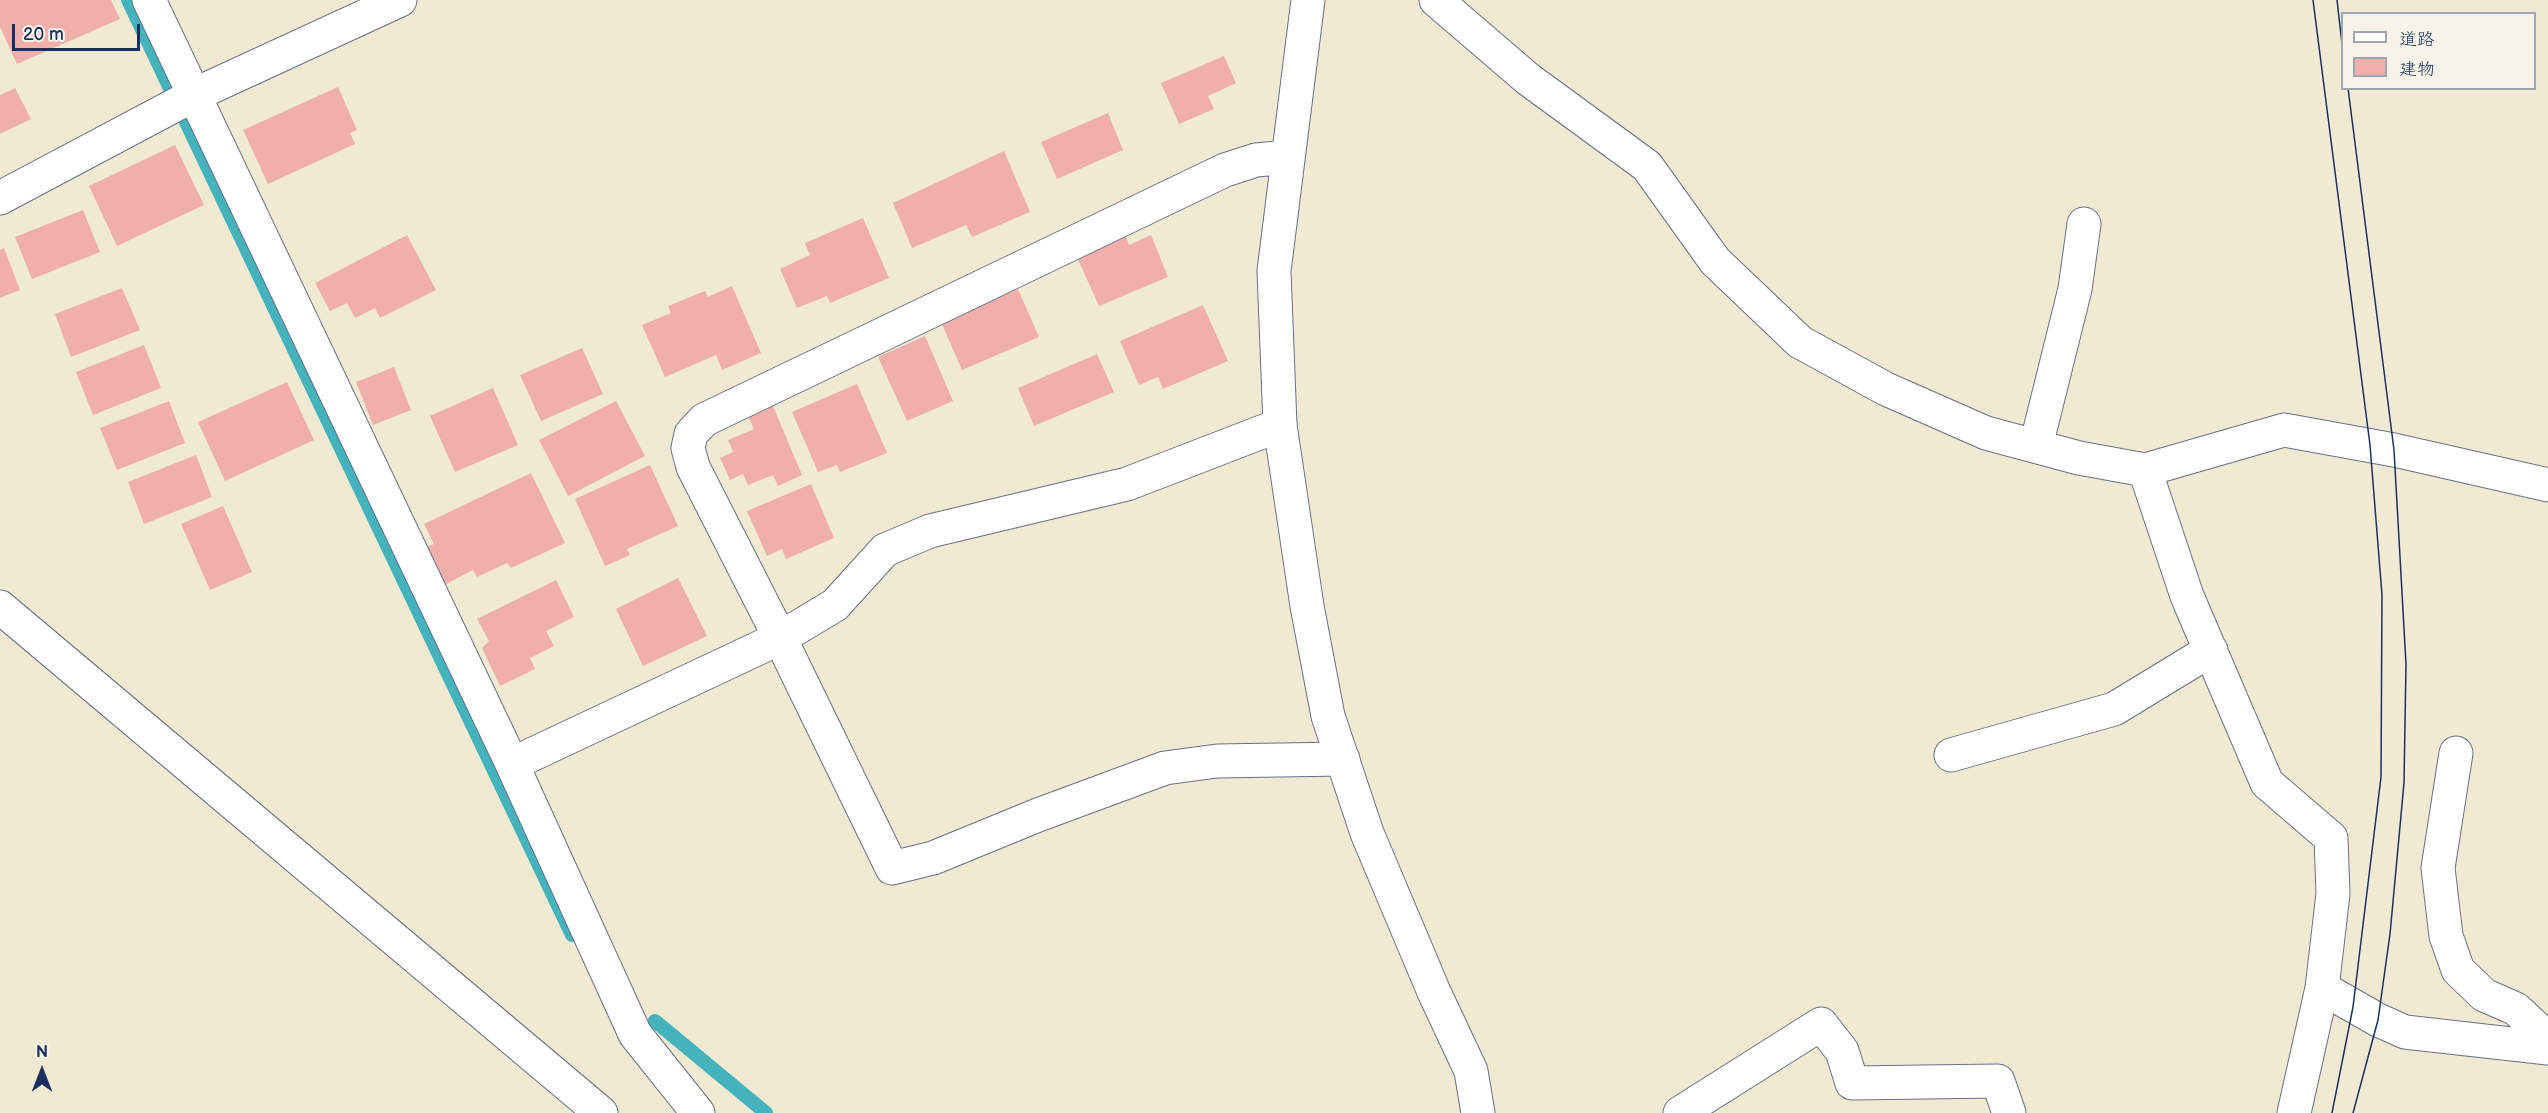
<!DOCTYPE html>
<meta charset="utf-8">
<style>
body{margin:0}
#map{position:relative;width:2548px;height:1113px;overflow:hidden;background:#f1ead3;font-family:"Balsamiq Sans","Klee One",sans-serif}
canvas{display:block}
.legend{position:absolute;left:2341px;top:12px;width:195px;height:78px;box-sizing:border-box;background:#f7f3e8;border:2px solid #9fa5b1;margin:0;padding:8px 10px;list-style:none;font-size:18px;color:#1b2f5e}
.legend li{display:flex;align-items:center;gap:12px;height:30px}
.legend b{width:30px;border:2px solid #9fa5b1}
.north{position:absolute;left:12px;top:1041px;width:60px;height:60px;-webkit-text-stroke:4px #f7f3e8;paint-order:stroke;rotate:0deg;font-size:16px;font-weight:700;line-height:24px;text-align:center;color:#1b2f5e}
.north::after{content:'';display:block;margin:auto;width:21px;height:27px;background:#1b2f5e;clip-path:polygon(50% 0,100% 100%,50% 72%,0 100%)}
.scale{position:absolute;left:12px;top:24px;width:128px;height:27px;box-sizing:border-box;border:3px solid #1b2f5e;border-top:0;padding-left:8px;font-size:18px;line-height:21px;white-space:nowrap;color:#1b2f5e;-webkit-text-stroke:4px #f7f3e8;paint-order:stroke}
</style>
<div id="map">
<canvas width="2548" height="1113"></canvas>
<ul class="legend">
<li><b style="height:8px;background:#fff"></b>道路</li>
<li><b style="height:16px;background:#f0afaa"></b>建物</li>
</ul>
<div class="north">N</div>
<div class="scale">20 m</div>
</div>
<script>
const ctx = document.querySelector('canvas').getContext('2d');
ctx.lineJoin = 'round';
function toPath(rows) {
  const path = new Path2D();
  for (const r of rows) {
    path.moveTo(r[0], r[1]);
    for (let i = 2; i < r.length; i += 2) path.lineTo(r[i], r[i + 1]);
  }
  return path;
}
function strokePath(path, color, width, dash) {
  ctx.strokeStyle = color;
  ctx.lineWidth = width;
  ctx.lineCap = dash ? 'butt' : 'round';
  ctx.setLineDash(dash || []);
  ctx.stroke(path);
}
function fill(path, color) {
  ctx.fillStyle = color;
  ctx.fill(path, 'evenodd');
}
const stream = toPath([
 [128,0,572,935],
 [655,1021,766,1113]
]);
const building = toPath([
 [0,0,111,0,120,19,17,64,0,27],
 [1224,56,1236,83,1208,96,1214,109,1179,124,1161,83],
 [338,87,357,130,350,133,355,144,268,184,243,130],
 [15,88,31,119,0,134,0,95],
 [1108,113,1123,150,1057,179,1041,142],
 [175,145,204,205,117,246,89,186],
 [1004,151,1030,212,972,237,966,225,912,248,893,203],
 [83,210,100,252,32,279,15,237],
 [863,218,889,278,830,303,827,296,797,308,780,269,810,255,805,243],
 [1125,234,1129,245,1151,235,1168,277,1099,306,1076,255],
 [407,235,436,290,380,318,375,308,355,318,347,303,330,311,315,283],
 [4,248,20,290,0,298,0,250],
 [732,286,761,353,722,370,716,355,665,377,642,325,671,313,668,306,705,291,708,297],
 [122,288,140,330,71,357,55,314],
 [1018,289,1039,337,962,370,941,322],
 [1203,305,1228,361,1163,389,1158,377,1139,385,1120,341],
 [925,336,953,401,907,421,878,357],
 [144,345,161,388,93,415,76,372],
 [582,348,603,394,541,421,520,375],
 [1097,354,1114,392,1034,426,1018,388],
 [394,367,411,410,373,425,356,382],
 [287,382,314,440,225,481,198,422],
 [857,384,887,453,840,472,837,465,818,472,792,412],
 [493,388,518,445,455,472,430,416],
 [169,401,185,443,117,470,100,428],
 [616,401,645,456,568,496,539,440],
 [773,406,802,475,778,486,773,475,748,485,743,474,730,480,720,458,733,452,728,440,754,429,748,416],
 [196,455,212,497,144,524,128,482],
 [650,465,678,526,627,549,630,555,605,566,575,499],
 [531,473,565,543,511,568,507,563,477,577,473,570,444,585,426,547,434,544,424,524],
 [811,484,834,538,786,559,782,549,767,556,747,511],
 [223,506,252,572,210,590,181,524],
 [678,578,707,636,643,666,616,609],
 [556,580,574,617,546,631,554,646,530,658,535,669,500,686,482,648,489,641,477,619]
]);
const minor = toPath([
 [149,0,512,764,635,1034,698,1113],
 [1436,0,1528,79,1647,166,1715,261,1800,342,1886,389,1986,433,2079,458,2145,470,2284,430,2394,450,2548,485],
 [1288,157,1256,160,1225,170,704,420,691,434,688,448,693,467,780,638,892,868,933,858,1038,815,1165,768,1217,761,1343,759],
 [0,198,194,95,400,0],
 [2036,446,2075,289,2084,224],
 [2145,470,2187,596,2267,783,2331,838,2333,894,2322,988,2378,1020,2405,1032,2548,1048],
 [0,607,601,1113],
 [2456,753,2438,868,2446,936,2458,970,2484,995,2516,1009,2548,1039],
 [1951,755,2114,709,2211,650],
 [512,764,780,638,835,605,885,550,930,531,1127,484,1280,425,1274,271,1308,0],
 [1680,1113,1821,1024,1842,1051,1852,1083,1998,1081,2009,1113],
 [2294,1113,2322,988]
]);
const tertiary = toPath([
 [1280,425,1307,606,1328,716,1367,833,1434,992,1471,1071,1478,1113]
]);
const tram = toPath([
 [2313,0,2370,445,2382,595,2381,777,2353,1007,2332,1113],
 [2337,0,2342,44],
 [2348,88,2394,450,2406,664,2404,783,2390,934,2378,1020,2353,1113]
]);
strokePath(stream, '#44b3bc', 14);
fill(building, '#f0afaa');
strokePath(minor, '#667087', 35);
strokePath(tertiary, '#667087', 35);
strokePath(minor, '#fff', 33);
strokePath(tertiary, '#fff', 33);
strokePath(tram, '#1b2f5e', 1.5);
</script>
